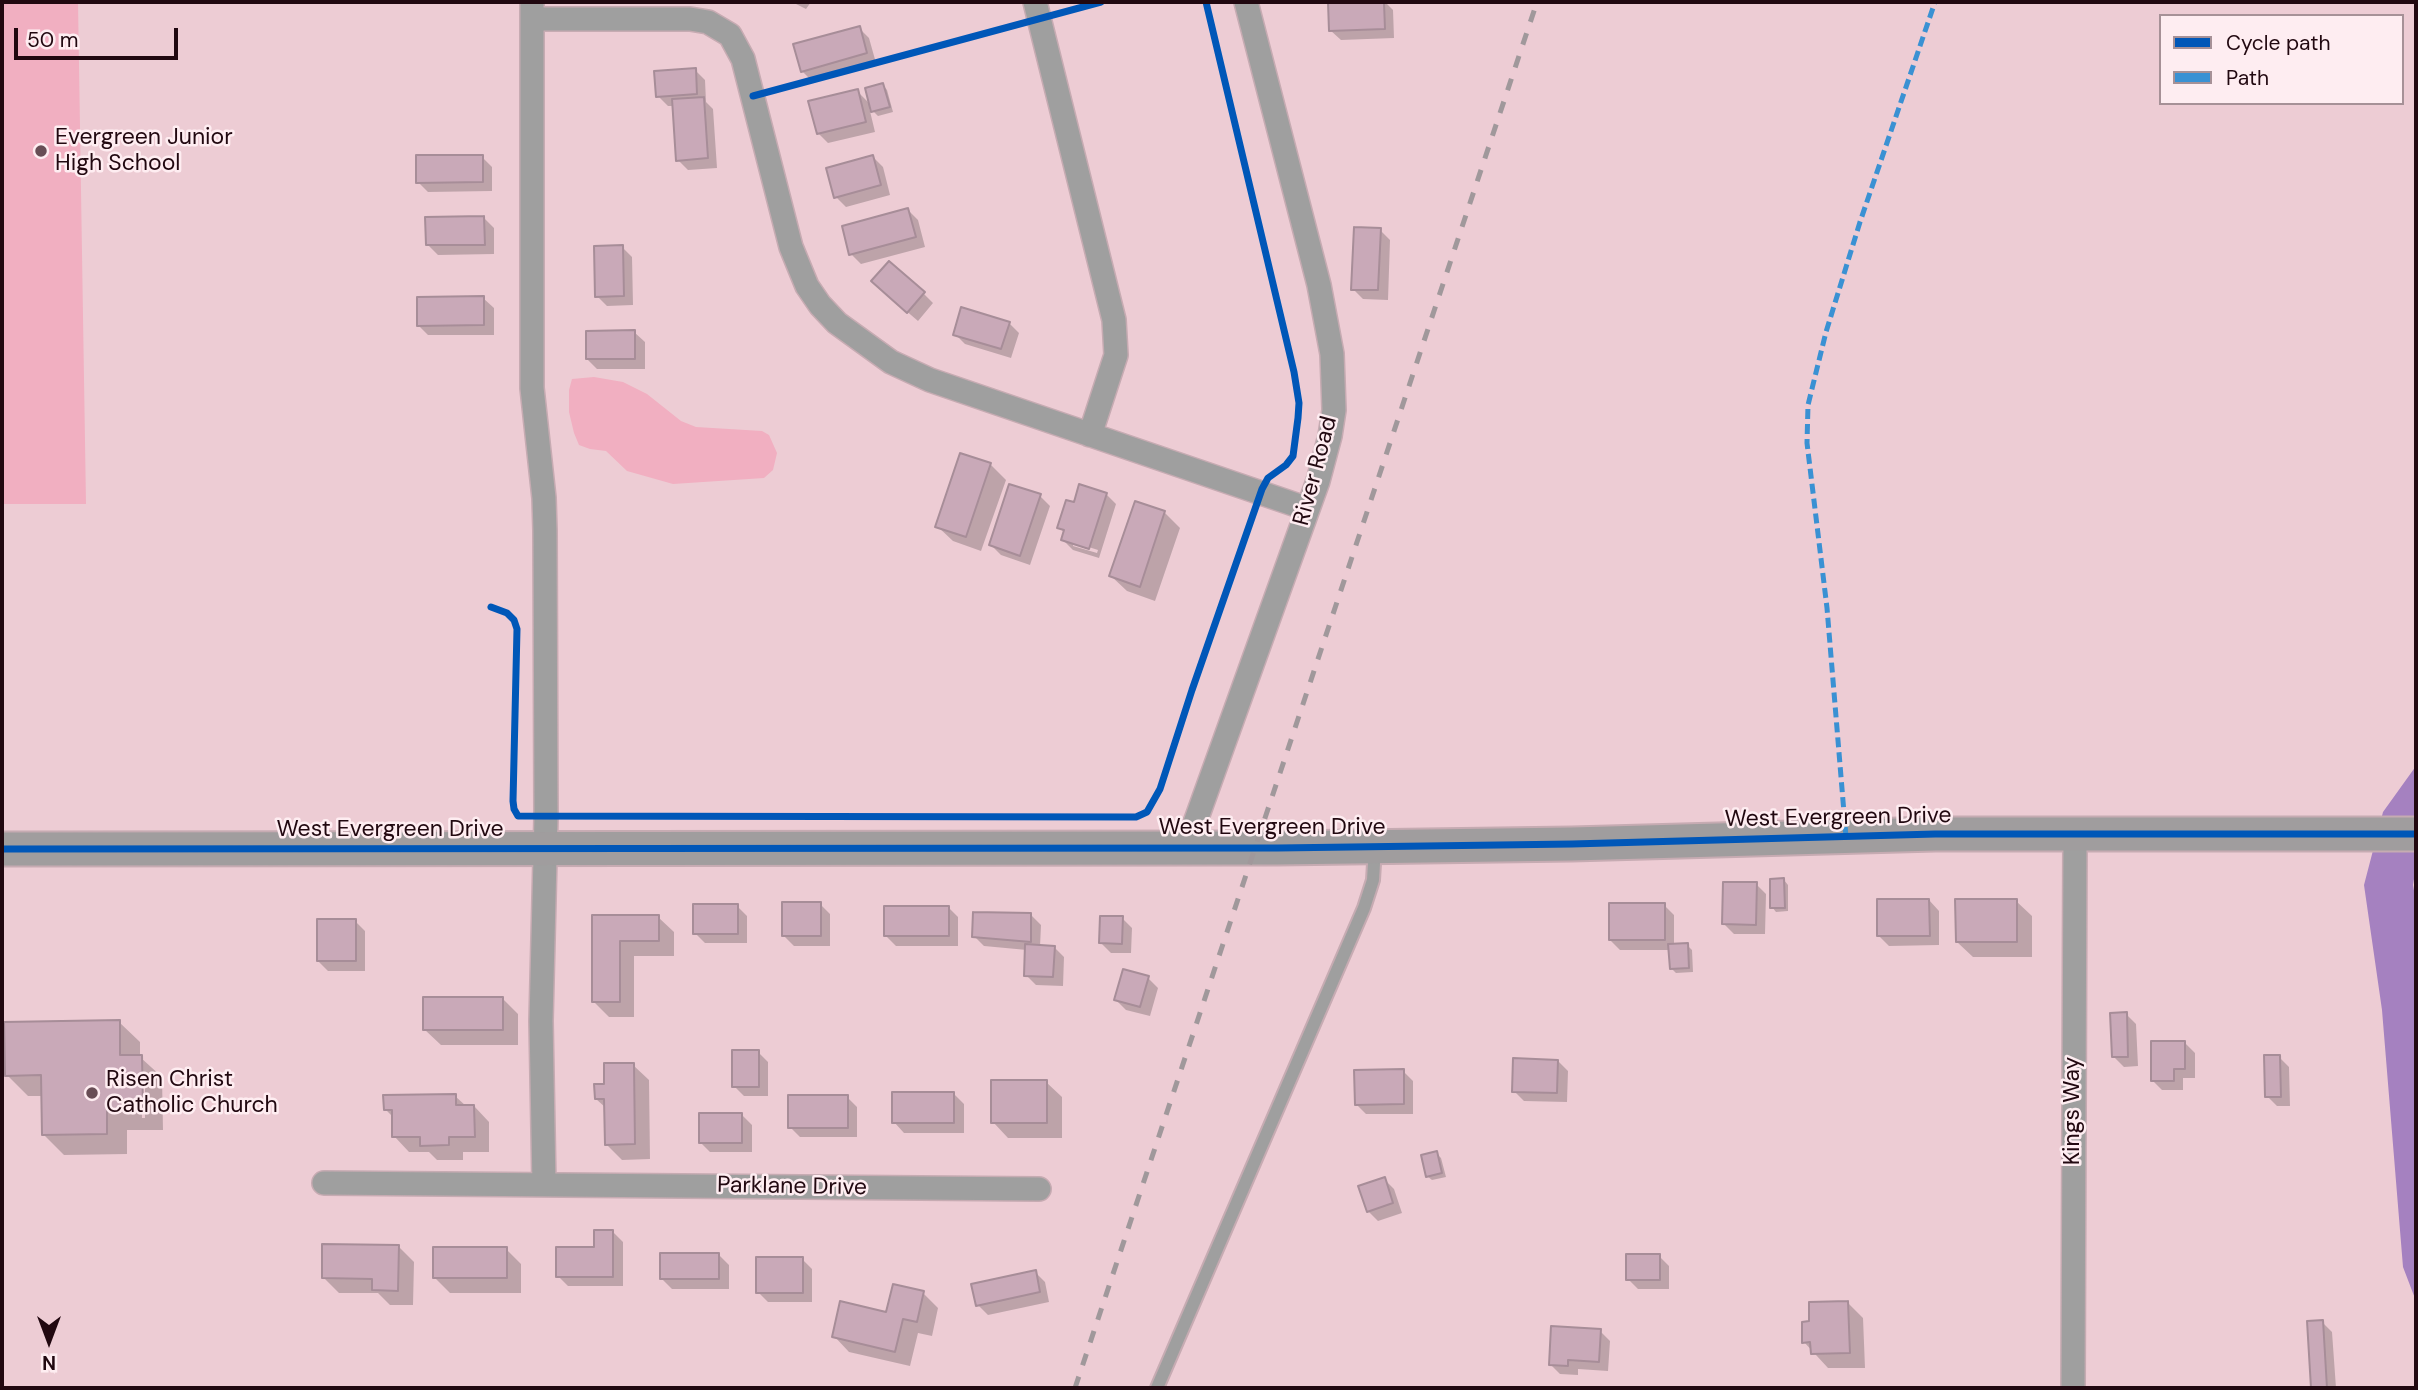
<!DOCTYPE html>
<style>
body{margin:0}
#map{position:relative;width:2418px;height:1390px;overflow:hidden;background:#edccd4;font-family:"DM Sans",sans-serif}
canvas{display:block}
.frame{position:absolute;inset:0;border:4px solid #210810;pointer-events:none}
.legend{position:absolute;left:2159px;top:14px;width:245px;height:91px;box-sizing:border-box;background:#feedf1;border:2px solid #a69197;margin:0;padding:9px 12px;list-style:none;font-size:21px;color:#210810}
.legend li{display:flex;align-items:center;gap:14px;height:35px}
.legend b{width:35px;border:2px solid #a69197}
.north{position:absolute;left:14px;top:1306px;width:70px;height:70px;-webkit-text-stroke:5px #feedf1;paint-order:stroke;rotate:180deg;font-size:19px;font-weight:700;line-height:28px;text-align:center;color:#210810}
.north::after{content:'';display:block;margin:auto;width:24px;height:32px;background:#210810;clip-path:polygon(50% 0,100% 100%,50% 72%,0 100%)}
.scale{position:absolute;left:14px;top:28px;width:164px;height:32px;box-sizing:border-box;border:4px solid #210810;border-top:0;padding-left:9px;font-size:21px;line-height:24px;white-space:nowrap;color:#210810;-webkit-text-stroke:5px #feedf1;paint-order:stroke}
</style>
<div id="map">
<canvas width="2418" height="1390"></canvas>
<div class="frame"></div>
<ul class="legend">
<li><b style="height:9px;background:#0057b8"></b>Cycle path</li>
<li><b style="height:9px;background:#3a91d3"></b>Path</li>
</ul>
<div class="north">N</div>
<div class="scale">50 m</div>
</div>
<script>
const ctx = document.querySelector('canvas').getContext('2d');
ctx.lineJoin = 'round';
function fill(path, color) {
  ctx.fillStyle = color;
  ctx.fill(path, 'evenodd');
}
function toPath(rows) {
  const path = new Path2D();
  for (const r of rows) {
    path.moveTo(r[0], r[1]);
    for (let i = 2; i < r.length; i += 2) path.lineTo(r[i], r[i + 1]);
  }
  return path;
}
function strokePath(path, color, width, dash) {
  ctx.strokeStyle = color;
  ctx.lineWidth = width;
  ctx.lineCap = dash ? 'butt' : 'round';
  ctx.setLineDash(dash || []);
  ctx.stroke(path);
}
function drawText(font, color, halo, rows, align = 'center') {
  ctx.font = font + ' "DM Sans",sans-serif';
  ctx.lineWidth = 5;
  ctx.setLineDash([]);
  ctx.textBaseline = 'middle';
  ctx.strokeStyle = halo;
  ctx.fillStyle = color;
  for (const [text, x, y, turn = 0] of rows) {
    ctx.save();
    ctx.translate(x, y);
    ctx.rotate((+turn || 0) * Math.PI / 180);
    ctx.textAlign = isNaN(turn) ? turn : align;
    if (halo) ctx.strokeText(text, 0, 0);
    ctx.fillText(text, 0, 0);
    ctx.restore();
  }
}
const green = toPath([
 [2,2,78,2,86,504,2,504],
 [594,377,623,382,647,394,681,421,696,427,762,431,769,435,777,453,773,470,764,478,673,484,627,471,606,451,590,449,579,445,574,433,569,412,569,390,572,379]
]);
const water = toPath([
 [2416,766,2416,867,2413,885,2416,902,2416,1301,2403,1267,2382,1010,2364,885,2383,812]
]);
const shadow = toPath([
 [792,2,811,2,806,9],
 [1329,2,1385,2,1393,10,1394,38,1341,40,1330,30],
 [859,28,869,38,876,63,812,81,802,71],
 [695,70,705,80,706,102,713,109,717,168,688,170,678,160,674,106,668,106,658,96],
 [883,85,887,90,893,112,878,116,869,107,875,132,828,143,818,133,857,91,871,105],
 [482,157,492,167,492,191,428,192,418,182],
 [873,157,883,167,890,195,846,207,836,197],
 [908,210,918,220,925,247,861,264,851,254],
 [484,218,494,228,494,254,438,255,428,245],
 [1380,230,1390,240,1388,300,1363,299,1353,289],
 [622,247,632,257,633,305,607,306,597,296],
 [883,291,923,293,933,303,918,321],
 [483,298,494,308,494,335,428,335,418,325],
 [1009,323,1019,333,1011,358,965,344,955,334],
 [634,332,645,342,645,369,597,369,587,359],
 [990,464,1006,480,981,551,953,541,937,526],
 [1106,494,1116,504,1099,558,1073,550,1063,540,1065,533,1059,527,1075,505],
 [1073,542,1098,550,1097,553,1073,546],
 [1040,496,1050,506,1030,565,1001,555,991,545],
 [1164,512,1180,528,1155,601,1127,591,1111,576],
 [1784,880,1788,885,1788,911,1776,912,1772,907],
 [1756,884,1766,894,1765,934,1734,934,1724,924],
 [1929,900,1939,911,1939,945,1889,946,1879,936],
 [2016,901,2032,916,2032,957,1973,957,1957,942],
 [820,904,830,914,830,946,794,946,784,936],
 [1664,905,1674,915,1674,946,1687,945,1692,950,1693,972,1676,973,1671,968,1670,950,1620,950,1610,940],
 [737,906,747,916,747,943,705,943,695,933],
 [948,907,958,917,958,946,896,946,886,936],
 [1031,915,1041,925,1040,947,1054,947,1064,957,1063,986,1036,985,1026,975,1027,950,984,946,974,936],
 [593,917,658,917,674,932,674,956,634,956,634,1017,609,1017,593,1001],
 [1122,918,1132,928,1131,953,1111,953,1101,943],
 [355,921,365,931,365,971,328,971,318,961],
 [1148,978,1158,988,1150,1016,1126,1010,1116,1000],
 [503,999,518,1014,518,1045,441,1045,425,1030],
 [2126,1014,2136,1024,2138,1066,2124,1067,2114,1057],
 [119,1022,140,1042,140,1057,162,1077,163,1130,127,1130,127,1154,64,1155,43,1134,43,1096,28,1096,7,1075],
 [141,1075,145,1075,145,1118,142,1118],
 [2185,1043,2195,1053,2195,1078,2183,1078,2183,1090,2162,1090,2152,1080],
 [758,1052,768,1062,768,1096,744,1096,734,1086],
 [2279,1057,2289,1067,2290,1106,2277,1106,2267,1096],
 [1558,1061,1568,1071,1567,1102,1524,1101,1514,1091],
 [633,1065,649,1080,650,1159,622,1160,606,1144,606,1108,596,1099],
 [1403,1071,1413,1081,1413,1114,1366,1114,1356,1104],
 [1046,1082,1062,1097,1062,1138,1008,1138,993,1122],
 [954,1094,964,1104,964,1133,904,1133,894,1122],
 [455,1096,466,1106,474,1106,489,1122,489,1152,463,1152,463,1160,437,1160,429,1152,409,1152,394,1136,393,1117,385,1109],
 [847,1097,857,1107,857,1137,800,1137,790,1127],
 [742,1115,752,1125,752,1152,710,1152,700,1142],
 [1436,1153,1441,1158,1446,1177,1432,1180,1427,1176],
 [1384,1179,1394,1189,1402,1213,1378,1221,1368,1211],
 [613,1232,623,1242,623,1286,568,1286,558,1276,595,1249],
 [398,1246,414,1262,413,1305,390,1305,378,1293,339,1293,324,1278],
 [506,1249,521,1264,521,1293,450,1293,434,1277],
 [719,1255,729,1265,729,1289,672,1289,662,1279],
 [1659,1256,1669,1266,1669,1289,1638,1289,1628,1279],
 [802,1259,812,1269,812,1302,768,1302,758,1292],
 [1035,1272,1045,1282,1049,1302,988,1315,978,1305],
 [923,1293,938,1308,932,1336,918,1333,910,1366,849,1352,834,1336,887,1314],
 [1848,1303,1863,1318,1865,1368,1828,1368,1804,1342,1811,1323],
 [2322,1322,2332,1332,2336,1388,2313,1388,2309,1323],
 [1600,1331,1610,1341,1608,1371,1578,1369,1578,1375,1560,1374,1550,1364]
]);
const building = toPath([
 [1328,2,1384,2,1385,29,1329,31,1328,2],
 [860,26,867,53,801,72,793,44,860,26],
 [696,68,697,94,656,97,654,71,696,68],
 [883,83,890,107,871,112,865,88,883,83],
 [858,89,866,122,817,134,808,101,858,89],
 [704,97,708,158,676,161,672,99,704,97],
 [416,155,483,155,483,182,416,183,416,155],
 [873,155,881,185,834,198,826,168,873,155],
 [908,208,916,237,849,255,842,226,908,208],
 [484,216,485,245,426,245,425,217,484,216],
 [1354,227,1381,228,1378,290,1351,290,1354,227],
 [623,245,624,296,595,297,594,246,623,245],
 [889,261,925,292,907,313,871,281,889,261],
 [484,296,484,325,417,326,417,297,484,296],
 [961,307,1010,322,1001,349,953,335,961,307],
 [635,330,635,359,586,359,586,331,635,330],
 [960,453,991,463,966,537,935,527,960,453],
 [1009,484,1041,494,1020,556,989,545,1009,484],
 [1079,484,1107,493,1089,549,1061,540,1064,530,1057,528,1066,500,1074,502,1079,484],
 [1135,501,1165,511,1140,587,1109,576,1135,501],
 [1784,878,1785,908,1770,908,1770,879,1784,878],
 [1723,882,1757,882,1756,925,1722,924,1723,882],
 [1877,899,1929,899,1930,936,1877,936,1877,899],
 [1955,899,2017,899,2017,942,1956,942,1955,899],
 [782,902,821,902,821,936,782,936,782,902],
 [1609,903,1665,903,1665,940,1609,940,1609,903],
 [693,904,738,904,738,934,693,934,693,904],
 [884,906,949,906,949,936,884,936,884,906],
 [973,912,1031,913,1031,942,972,937,973,912],
 [592,915,659,915,659,941,620,941,620,1002,592,1002,592,915],
 [1100,916,1123,916,1122,944,1099,943,1100,916],
 [317,919,356,919,356,961,317,961,317,919],
 [1688,943,1689,968,1670,969,1668,944,1688,943],
 [1025,944,1055,946,1053,977,1024,976,1025,944],
 [1123,969,1149,976,1140,1007,1114,1000,1123,969],
 [423,997,503,997,503,1030,423,1030,423,997],
 [2127,1012,2128,1057,2112,1057,2110,1013,2127,1012],
 [120,1020,120,1055,142,1055,143,1110,107,1110,107,1134,42,1135,41,1075,5,1076,4,1022,120,1020],
 [2151,1041,2185,1041,2185,1069,2174,1069,2174,1081,2151,1081,2151,1041],
 [732,1050,759,1050,759,1087,732,1087,732,1050],
 [2264,1055,2280,1055,2281,1097,2265,1097,2264,1055],
 [1513,1058,1558,1060,1557,1093,1512,1092,1513,1058],
 [604,1063,634,1063,635,1144,605,1145,604,1099,595,1099,594,1084,604,1084,604,1063],
 [1404,1069,1404,1104,1355,1105,1354,1070,1404,1069],
 [991,1080,1047,1080,1047,1123,991,1123,991,1080],
 [892,1092,954,1092,954,1123,892,1123,892,1092],
 [456,1094,456,1105,474,1105,475,1137,449,1137,449,1145,420,1146,420,1137,392,1137,392,1110,384,1110,383,1095,456,1094],
 [788,1095,848,1095,848,1128,788,1128,788,1095],
 [699,1113,742,1113,742,1143,699,1143,699,1113],
 [1437,1151,1442,1173,1426,1177,1421,1155,1437,1151],
 [1385,1177,1393,1203,1367,1212,1358,1186,1385,1177],
 [594,1230,613,1230,613,1277,556,1277,556,1247,594,1247,594,1230],
 [322,1244,399,1245,398,1291,372,1290,372,1279,322,1278,322,1244],
 [433,1247,507,1247,507,1278,433,1278,433,1247],
 [660,1253,719,1253,719,1279,660,1279,660,1253],
 [1626,1254,1660,1254,1660,1280,1626,1280,1626,1254],
 [756,1257,803,1257,803,1293,756,1293,756,1257],
 [1036,1270,1040,1292,976,1306,971,1284,1036,1270],
 [893,1284,924,1291,917,1322,903,1319,895,1352,832,1337,840,1301,886,1312,893,1284],
 [1848,1301,1850,1353,1811,1354,1810,1342,1802,1343,1802,1322,1809,1321,1809,1302,1848,1301],
 [2323,1320,2327,1388,2311,1388,2307,1321,2323,1320],
 [1551,1326,1601,1329,1599,1362,1568,1360,1568,1366,1549,1365,1551,1326]
]);
const lane = toPath([
 [1157,1388,1364,908,1373,880,1375,847]
]);
const street = toPath([
 [532,2,532,388,544,498,545,531,546,817,541,1021,544,1185],
 [1035,2,1114,320,1116,355,1090,435],
 [532,19,690,19,708,22,730,35,743,59,791,247,807,286,820,305,837,323,891,362,930,380,1308,509],
 [1186,848,1318,481,1330,436,1334,410,1332,354,1319,285,1246,2],
 [324,1183,1039,1189],
 [2073,1388,2075,833]
]);
const secondary = toPath([
 [2,849,1278,848,1572,844,1935,834,2416,834]
]);
const rail = toPath([
 [1075,1388,1537,2]
]);
const quiet = toPath([
 [1846,837,1827,608,1807,443,1808,405,1826,332,1860,222,1935,2]
]);
const cycleway = toPath([
 [753,96,1101,2],
 [491,607,507,613,514,620,517,629,513,801,514,809,518,816,1136,817,1147,812,1160,789,1192,690,1262,489,1268,478,1286,465,1293,456,1298,418,1299,403,1294,372,1206,2],
 [2,849,1278,848,1572,844,1935,834,2416,834]
]);
const markers = [
 [41,151,7,"#684d55"],
 [92,1093,7,"#684d55"]
];
const poiNames = [
 ["Evergreen Junior",55,138],
 ["High School",55,164],
 ["Risen Christ",106,1080],
 ["Catholic Church",106,1106]
];
const streetNames = [
 ["River Road",1316,471,-75],
 ["West Evergreen Drive",1838,818,-1],
 ["West Evergreen Drive",1272,828],
 ["West Evergreen Drive",390,830],
 ["Kings Way",2073,1111,-90],
 ["Parklane Drive",792,1187,1]
];
fill(green, '#f1afc1');
fill(water, '#a581c0');
fill(shadow, '#0003');
fill(building, '#c9a9b8');
strokePath(building, '#a78d98', 2);
strokePath(lane, '#c6abb2', 16);
strokePath(street, '#c6abb2', 26);
strokePath(secondary, '#c6abb2', 37);
strokePath(lane, '#9f9f9f', 12);
strokePath(street, '#9f9f9f', 23);
strokePath(secondary, '#a09d9e', 33);
strokePath(rail, '#a0989b', 5, [12, 12]);
strokePath(quiet, '#3a91d3', 5, [10, 5]);
strokePath(cycleway, '#0057b8', 7);
for (const [x, y, r, color] of markers) {
  const dot = new Path2D();
  dot.arc(x, y, r, 0, 2 * Math.PI);
  ctx.fillStyle = color;
  ctx.fill(dot);
  strokePath(dot, '#feedf1', 2.5);
}
drawText('23px', '#210810', '#feedf1', poiNames, 'left');
drawText('23px', '#210810', '#feedf1', streetNames);
</script>
